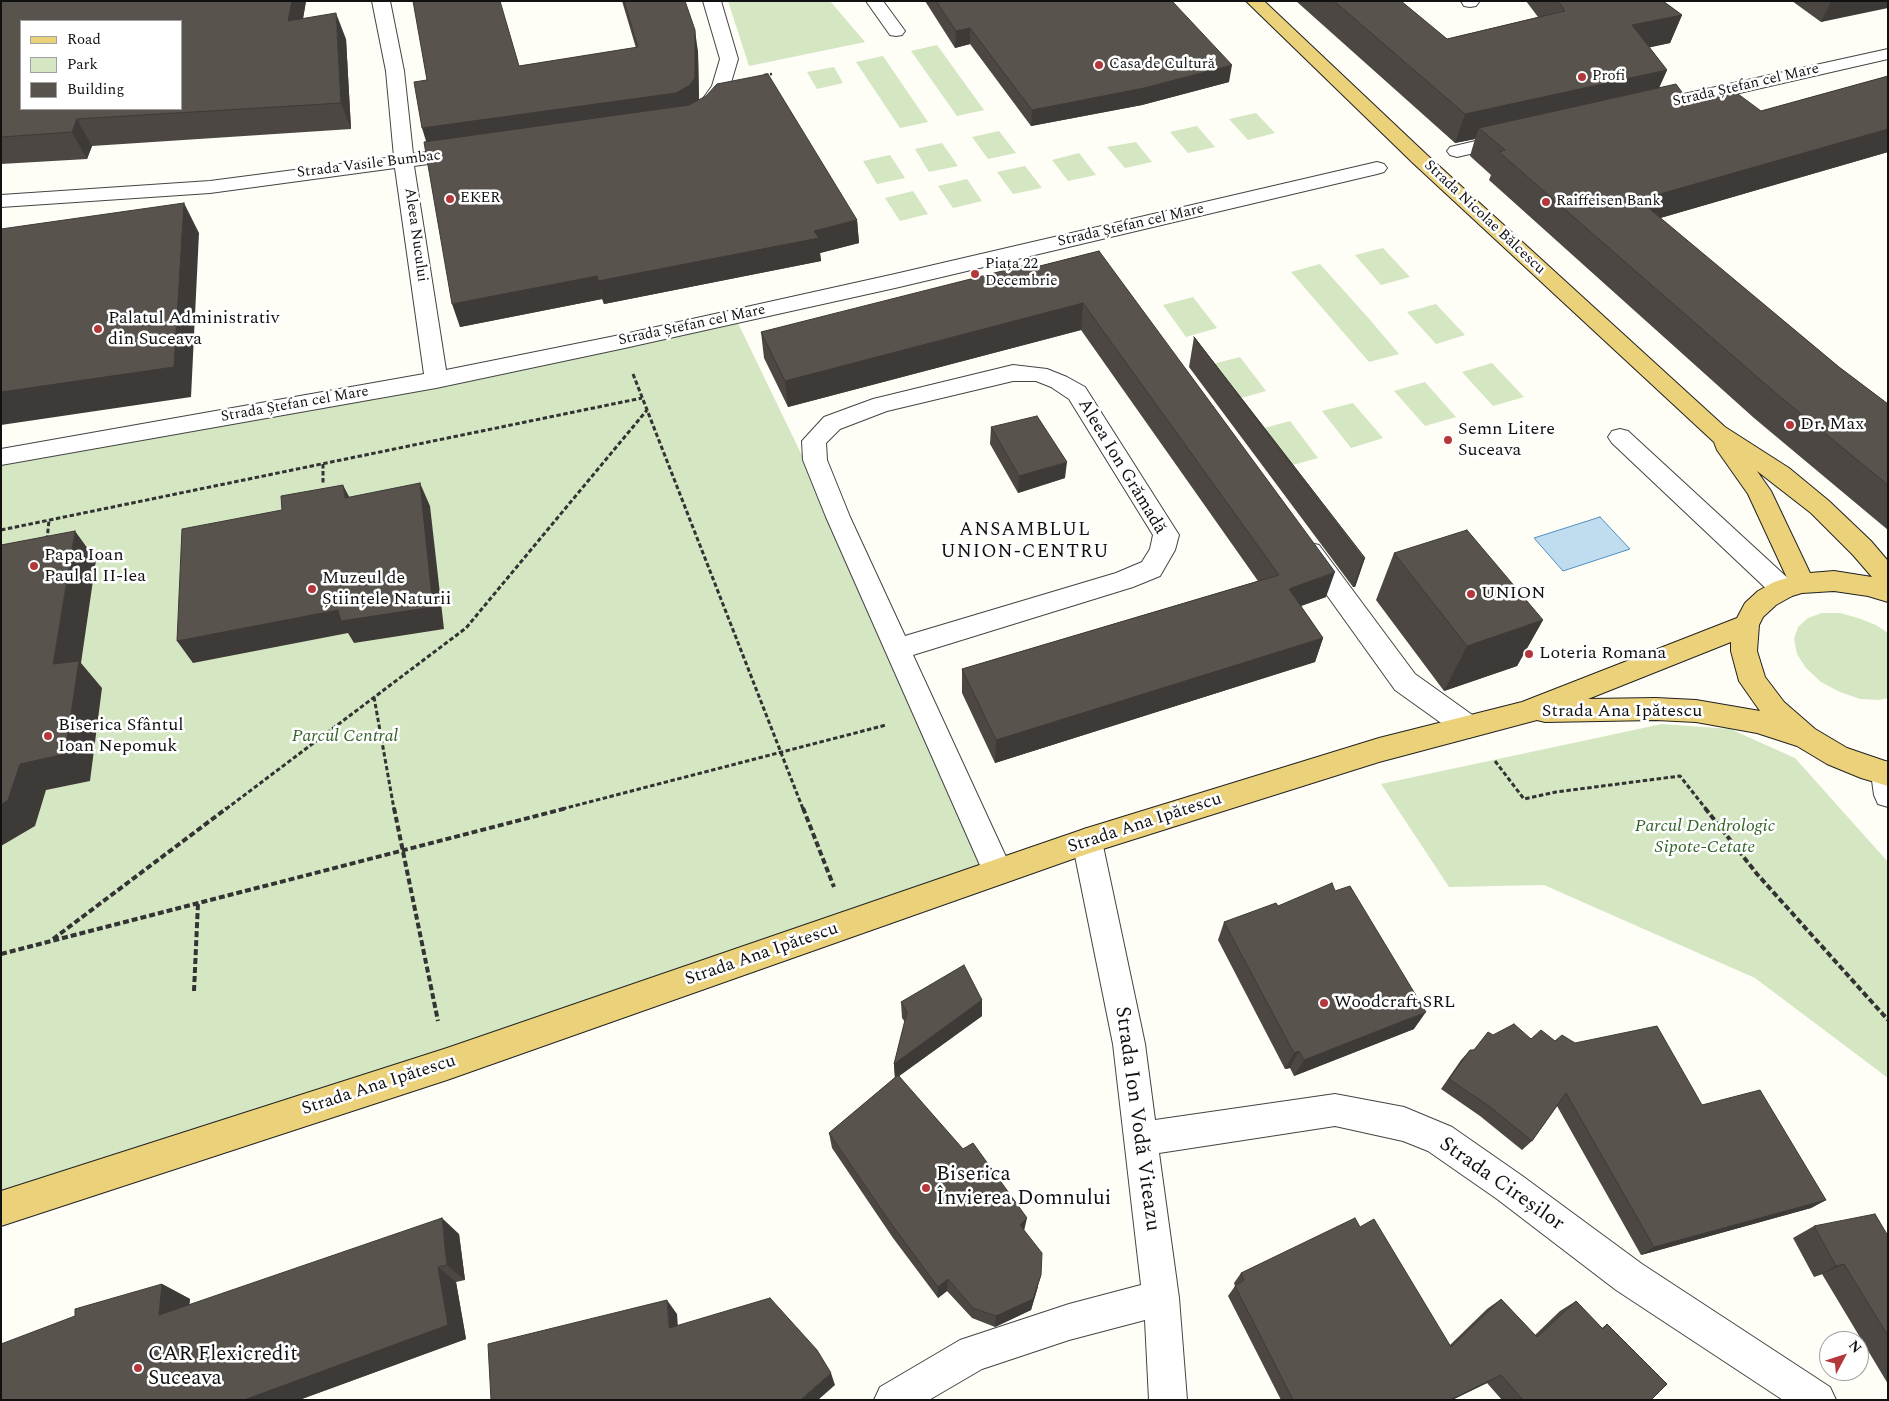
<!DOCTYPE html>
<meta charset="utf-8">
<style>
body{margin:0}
#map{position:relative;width:1889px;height:1401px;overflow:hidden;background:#fefdf6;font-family:Spectral,serif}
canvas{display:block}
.frame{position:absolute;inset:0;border:2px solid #111;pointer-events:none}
.legend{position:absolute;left:20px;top:20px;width:162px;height:90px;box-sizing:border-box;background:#fff;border:1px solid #a0a0a0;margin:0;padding:6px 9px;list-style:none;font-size:15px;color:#111}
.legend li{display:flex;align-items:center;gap:10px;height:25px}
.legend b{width:25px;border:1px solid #a0a0a0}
.north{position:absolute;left:1819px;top:1331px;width:50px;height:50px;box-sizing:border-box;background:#fff;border:1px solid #a0a0a0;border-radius:50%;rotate:50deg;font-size:14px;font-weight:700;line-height:20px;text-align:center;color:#111}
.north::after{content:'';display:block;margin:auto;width:18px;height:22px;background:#b3373b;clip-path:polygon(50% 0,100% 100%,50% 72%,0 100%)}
</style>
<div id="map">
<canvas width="1889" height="1401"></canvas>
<div class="frame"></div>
<ul class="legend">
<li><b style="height:6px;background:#ead17a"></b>Road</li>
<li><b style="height:14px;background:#d4e6c2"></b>Park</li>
<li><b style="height:14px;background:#59534e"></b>Building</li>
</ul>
<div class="north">N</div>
</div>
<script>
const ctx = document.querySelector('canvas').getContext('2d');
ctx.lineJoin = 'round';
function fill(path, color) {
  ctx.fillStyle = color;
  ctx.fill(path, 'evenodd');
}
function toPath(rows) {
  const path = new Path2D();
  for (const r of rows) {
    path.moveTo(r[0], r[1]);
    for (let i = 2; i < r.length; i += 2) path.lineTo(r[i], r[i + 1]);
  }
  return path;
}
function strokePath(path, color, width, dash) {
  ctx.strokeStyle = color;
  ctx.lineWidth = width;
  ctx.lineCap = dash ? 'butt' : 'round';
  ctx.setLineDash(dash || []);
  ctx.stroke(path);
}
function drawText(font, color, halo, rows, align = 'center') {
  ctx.font = font + ' Spectral,serif';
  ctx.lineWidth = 5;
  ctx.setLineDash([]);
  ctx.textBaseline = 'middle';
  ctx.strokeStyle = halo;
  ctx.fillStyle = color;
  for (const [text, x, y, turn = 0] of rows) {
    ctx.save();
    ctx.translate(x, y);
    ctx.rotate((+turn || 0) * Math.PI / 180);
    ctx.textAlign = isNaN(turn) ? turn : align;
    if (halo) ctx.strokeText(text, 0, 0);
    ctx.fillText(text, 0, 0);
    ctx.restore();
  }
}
const green = toPath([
 [728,1,830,1,865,42,749,66],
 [937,45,984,110,957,116,911,51],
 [883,56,928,122,900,128,856,62],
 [834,67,843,83,817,89,807,72],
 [1256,113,1275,133,1248,140,1229,119],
 [1197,126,1215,147,1188,153,1170,132],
 [999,131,1016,153,988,159,972,137],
 [1136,142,1152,162,1125,168,1107,147],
 [942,143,958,166,929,172,915,149],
 [1079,153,1096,175,1068,181,1052,160],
 [890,155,905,178,877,184,863,161],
 [1025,166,1042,188,1013,194,997,172],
 [967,179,982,201,953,208,938,186],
 [913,191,928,214,900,221,885,198],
 [1383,248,1410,277,1381,285,1355,255],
 [1320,264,1371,321,1399,354,1369,362,1291,272],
 [1193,297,1217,328,1186,337,1163,305],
 [1436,304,1465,335,1436,344,1407,312],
 [735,317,927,714,998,872,1,1206,1,453],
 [1240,357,1266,391,1234,400,1209,365],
 [1492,363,1524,397,1493,406,1462,372],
 [1425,382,1456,417,1425,426,1394,391],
 [1353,403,1383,438,1351,448,1322,411],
 [1290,421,1318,458,1286,467,1257,430],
 [1822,613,1840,613,1858,618,1876,625,1888,633,1888,698,1879,700,1860,699,1840,692,1821,682,1806,668,1797,654,1794,639,1798,627,1808,618],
 [1662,724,1730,729,1795,758,1888,862,1888,1078,1755,978,1544,885,1449,887,1381,784]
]);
const water = toPath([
 [1600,517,1630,549,1563,571,1534,538,1600,517]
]);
const pathFar2 = toPath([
 [764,75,772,74]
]);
const pathFar1 = toPath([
 [633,374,803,809],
 [323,464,323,485],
 [1,530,642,398],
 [47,540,49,520],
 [374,697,394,809],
 [1495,761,1524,799,1556,792,1680,776,1706,809],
 [226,809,466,628,647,410],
 [562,809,886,725]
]);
const path = toPath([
 [394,808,438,1021],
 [803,808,834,887],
 [1705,808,1757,874,1888,1020],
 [53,939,227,808],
 [1,954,567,808],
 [194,991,198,903]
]);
const minor = toPath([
 [372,1,390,1,404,71,413,154,464,147,471,149,474,153,471,157,464,159,414,166,446,370,620,335,895,274,1377,162,1384,164,1387,168,1384,172,1377,174,895,288,620,349,436,388,1,465,1,449,424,374,395,168,210,193,1,207,1,195,210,181,394,157,386,71,372,1],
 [703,1,721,1,738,59,730,86,719,104,708,118,701,120,694,118,692,114,712,86,720,59,703,1],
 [866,1,883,1,905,31,902,35,896,36,890,35,866,1],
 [1461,1,1479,1,1479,2,1476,6,1470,7,1464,6,1461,1],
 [1888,49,1888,59,1652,113,1645,111,1643,107,1645,103,1652,101,1888,49],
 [1510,133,1517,135,1520,139,1517,143,1457,157,1450,155,1447,151,1450,147,1510,133],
 [1013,365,1047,369,1067,377,1085,387,1179,535,1175,550,1160,576,1133,587,913,655,1013,872,1009,881,998,885,987,881,983,872,826,517,803,460,802,441,824,417,873,399,1013,365],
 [1013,381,1036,381,1051,387,1069,399,1153,535,1150,549,1142,562,1116,573,905,636,850,517,827,460,826,443,840,429,887,411,1013,381],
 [1620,429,1628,431,1792,582,1796,589,1792,596,1783,599,1774,596,1612,443,1608,437,1612,431,1620,429],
 [1310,543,1319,545,1415,674,1478,719,1482,727,1478,735,1468,738,1458,735,1395,690,1301,559,1297,552,1301,545,1310,543],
 [1885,761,1888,762,1888,807,1878,804,1874,795,1871,773,1875,765,1885,761],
 [1087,828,1097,832,1102,841,1145,1044,1155,1120,1335,1094,1404,1107,1452,1127,1521,1175,1642,1264,1830,1387,1836,1400,1783,1400,1616,1290,1497,1199,1428,1151,1403,1141,1335,1126,1159,1153,1179,1298,1187,1400,1149,1400,1145,1320,1069,1340,982,1369,929,1400,874,1400,880,1387,960,1340,1069,1304,1141,1285,1113,1044,1072,841,1077,832,1087,828]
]);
const major = toPath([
 [1246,1,1264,1,1427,155,1725,427,1789,468,1829,501,1871,541,1888,561,1888,602,1868,596,1834,591,1802,593,1792,596,1776,605,1763,617,1759,625,1757,651,1765,677,1784,702,1815,729,1847,748,1888,762,1888,786,1861,778,1827,764,1797,746,1757,733,1696,722,1656,720,1545,722,1537,720,1379,762,1087,854,447,1080,1,1226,1,1191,447,1048,1087,828,1379,738,1522,702,1737,618,1745,603,1758,591,1774,582,1787,578,1748,494,1717,450,1714,442,1413,163,1246,1],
 [1757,471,1811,513,1853,555,1872,577,1834,571,1810,573,1771,491,1757,471],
 [1731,642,1731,651,1739,681,1760,711,1696,700,1656,698,1588,699,1731,642]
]);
const wall = toPath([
 [1,1,306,1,303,19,346,39,351,129,92,146,87,159,1,164],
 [622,1,685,1,698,52,699,100,857,220,859,243,820,253,821,261,604,304,602,299,460,327,427,142,519,66,636,48],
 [925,1,1172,1,1229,82,1142,105,1031,126,970,44,955,48],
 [1296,1,1401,1,1447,39,1538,17,1526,1,1663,1,1682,15,1670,43,1649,47,1667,70,1659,88,1689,102,1761,111,1888,76,1888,152,1660,218,1839,367,1888,404,1888,530,1754,418,1489,180,1491,175,1470,156,1475,139,1455,143],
 [1792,1,1888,1,1821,22],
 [1099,251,1326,597,1301,606,1323,638,1315,662,995,763,962,693,962,669,1258,581,1081,330,788,407,764,358,761,332,1028,269],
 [1194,337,1365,558,1355,587,1353,587,1189,367],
 [991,427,1065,478,1018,493,990,444],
 [1394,553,1543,620,1517,666,1444,691,1376,600],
 [1335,891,1414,1029,1294,1076,1290,1068,1285,1069,1218,940,1224,922,1278,906],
 [982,1000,982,1016,899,1076,1024,1231,1038,1287,1031,1310,995,1327,972,1318,947,1291,938,1298,893,1238,832,1148,829,1133,895,1078,894,1064,905,1022,902,1018,901,1002],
 [1493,1035,1575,1043,1702,1105,1826,1200,1811,1208,1641,1255,1557,1106,1532,1141,1522,1150,1480,1116,1441,1089,1461,1060,1470,1050,1473,1050],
 [1814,1226,1888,1236,1888,1384,1822,1274,1814,1277,1793,1238],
 [1360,1227,1450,1345,1487,1309,1501,1299,1535,1335,1560,1311,1576,1301,1602,1328,1607,1324,1651,1400,1502,1400,1487,1383,1452,1400,1281,1400,1228,1296,1235,1286,1234,1283,1241,1273],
 [459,1234,465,1280,456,1282,466,1339,299,1400,1,1400,162,1284,190,1299,189,1305]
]);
const shadedWall = toPath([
 [292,1,306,1,298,47,288,21],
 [1831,1,1888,1,1888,8,1821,22],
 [336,13,346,39,351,129,341,103],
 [1682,15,1670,43,1620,54,1632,25],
 [970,28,970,44,955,48,956,31],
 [695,30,698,52,699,101,679,115,429,151,422,128],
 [1232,65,1229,82,1142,105,1031,126,1032,110],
 [1667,70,1654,99,1479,128,1475,139,1455,143,1465,114],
 [77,119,92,146,87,159,72,132],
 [1888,129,1888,152,1626,228,1639,200],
 [184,203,199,233,191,397,1,425,1,392],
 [857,220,859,243,820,253,821,261,604,304,598,281],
 [597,276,602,299,460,327,452,304],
 [1083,303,1081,330,788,407,785,381],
 [1067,462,1065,478,1018,493,1019,476],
 [420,483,430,506,444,629,354,643,348,633,193,663,177,641],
 [343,485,355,508,345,498],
 [75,531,96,560,81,663,102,688,90,781,46,790,35,826,1,846,1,805,20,764,53,664],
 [1365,558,1355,587,1353,587,1363,559],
 [1335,572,1326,597,1281,613,1289,589],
 [1543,620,1517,666,1444,691,1467,646],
 [1323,638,1315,662,995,763,996,740],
 [982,1000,982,1016,895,1079,894,1064],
 [1426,1012,1414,1029,1294,1076,1304,1060],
 [1299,1051,1290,1068,1285,1069,1294,1053],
 [1826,1200,1811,1208,1641,1255,1654,1247],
 [442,1218,459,1234,465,1280,447,1265],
 [1027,1218,1024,1231,1020,1225],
 [1844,1264,1822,1274,1814,1277,1836,1266],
 [438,1267,456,1282,466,1339,299,1400,244,1400],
 [1041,1275,1031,1310,995,1327,996,1316],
 [948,1279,947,1291,938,1298,938,1287],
 [162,1284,190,1299,187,1328,159,1315],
 [667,1300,677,1314,679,1341,669,1328],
 [831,1373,835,1385,818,1400,800,1400],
 [1501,1375,1487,1383,1452,1400,1450,1400]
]);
const building = toPath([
 [1,1,292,1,288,21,336,13,341,103,77,119,72,132,1,137,1,1],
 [21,21,181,21,181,109,21,109,21,21],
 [413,1,500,1,519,66,638,47,624,1,685,1,695,30,695,78,690,85,676,93,422,128,414,82,427,80,413,1],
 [936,1,1172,1,1232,65,1144,88,1032,110,970,28,956,31,936,1],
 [1334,1,1401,1,1447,39,1565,11,1558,1,1663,1,1682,15,1632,25,1667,70,1465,114,1334,1],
 [768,74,857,220,814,231,819,238,598,281,597,276,452,304,424,142,689,105,706,96,717,84,768,74],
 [1888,76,1888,129,1639,200,1839,367,1888,404,1888,485,1772,390,1499,152,1505,150,1479,128,1676,84,1689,102,1734,91,1761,111,1888,76],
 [184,203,174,367,1,392,1,229,184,203],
 [1099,251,1335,572,1289,589,1323,638,996,740,962,669,1279,575,1083,303,785,381,761,332,1026,265,1028,269,1099,251],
 [1194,337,1365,558,1363,559,1194,337],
 [1037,416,1067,462,1019,476,991,427,1037,416],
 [420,483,433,607,341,621,338,610,177,641,182,529,282,510,281,496,343,485,345,498,420,483],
 [1467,530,1543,620,1467,646,1394,553,1467,530],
 [75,531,53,664,79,661,65,754,20,764,8,800,1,805,1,545,75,531],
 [1332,883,1335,891,1350,886,1426,1012,1304,1060,1299,1051,1294,1053,1224,922,1276,903,1278,906,1332,883],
 [964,965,982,1000,894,1064,907,1012,901,1002,964,965],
 [1514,1024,1531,1039,1541,1030,1555,1041,1562,1035,1575,1043,1657,1026,1702,1105,1760,1090,1826,1200,1654,1247,1566,1093,1532,1141,1489,1106,1449,1079,1470,1050,1474,1050,1488,1032,1493,1035,1514,1024],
 [898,1075,963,1149,973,1143,1027,1218,1020,1225,1042,1253,1041,1275,1033,1299,996,1316,973,1308,948,1279,938,1287,892,1225,829,1133,898,1075],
 [1875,1214,1888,1236,1888,1336,1844,1264,1836,1266,1814,1226,1875,1214],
 [442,1218,447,1265,438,1267,448,1325,244,1400,1,1400,1,1344,75,1316,75,1309,162,1284,159,1315,442,1218],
 [1355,1218,1360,1227,1374,1219,1451,1347,1501,1299,1537,1337,1576,1301,1603,1329,1607,1324,1667,1384,1651,1400,1523,1400,1501,1375,1450,1400,1293,1400,1235,1286,1244,1280,1241,1273,1355,1218],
 [770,1298,817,1350,831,1373,800,1400,491,1400,488,1344,667,1300,669,1328,770,1298]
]);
const markers = [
 [1099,65,5,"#b3373b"],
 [1582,77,5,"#b3373b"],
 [450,199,5,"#b3373b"],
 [1546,202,5,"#b3373b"],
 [975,274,5,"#b3373b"],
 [98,329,5,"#b3373b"],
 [1790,425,5,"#b3373b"],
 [1448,440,5,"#b3373b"],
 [34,566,5,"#b3373b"],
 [312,589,5,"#b3373b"],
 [1471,594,5,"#b3373b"],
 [1529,654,5,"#b3373b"],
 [48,736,5,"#b3373b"],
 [1324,1003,5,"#b3373b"],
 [926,1188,5,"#b3373b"],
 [138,1368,5,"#b3373b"]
];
const farPoinames = [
 ["Casa de Cultură",1109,65],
 ["Profi",1592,77],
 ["EKER",460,199],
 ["Raiffeisen Bank",1556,202],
 ["Piața 22",985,265],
 ["Decembrie",985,282]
];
const farStreetnames = [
 ["Strada Ștefan cel Mare",1746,86,-13],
 ["Strada Vasile Bumbac",369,165,-7],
 ["Strada Nicolae Bălcescu",1484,218,43],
 ["Strada Ștefan cel Mare",1131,226,-13],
 ["Aleea Nucului",415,235,82],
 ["Strada Ștefan cel Mare",692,326,-12],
 ["Strada Ștefan cel Mare",295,405,-10]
];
const poiNames = [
 ["Palatul Administrativ",108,319],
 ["din Suceava",108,340],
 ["Dr. Max",1800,425],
 ["Semn Litere",1458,430],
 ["Suceava",1458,451],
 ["Papa Ioan",44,556],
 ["Paul al II-lea",44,577],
 ["Muzeul de",322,579],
 ["Științele Naturii",322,600],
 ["UNION",1481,594],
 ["Loteria Romana",1539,654],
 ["Biserica Sfântul",58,726],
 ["Ioan Nepomuk",58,747],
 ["Woodcraft SRL",1334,1003]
];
const streetNames = [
 ["Aleea Ion Grămadă",1121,467,59],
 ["Strada Ana Ipătescu",1622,712],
 ["Strada Ana Ipătescu",1145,824,-18],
 ["Strada Ana Ipătescu",762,955,-19],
 ["Strada Ana Ipătescu",379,1086,-18]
];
const parkNames = [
 ["Parcul Central",345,737],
 ["Parcul Dendrologic",1705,827],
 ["Sipote-Cetate",1705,848]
];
const neighbourhoodNames = [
 ["ANSAMBLUL",1025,531],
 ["UNION-CENTRU",1025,553]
];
const nearStreetnames = [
 ["Strada Ion Vodă Viteazu",1136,1119,82],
 ["Strada Cireșilor",1501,1185,35]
];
const nearPoinames = [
 ["Biserica",936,1176],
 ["Învierea Domnului",936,1200],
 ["CAR Flexicredit",148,1356],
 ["Suceava",148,1380]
];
fill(green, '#d4e6c2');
fill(water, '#c0ddf0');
strokePath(water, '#4e90c0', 1);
strokePath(minor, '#444', 2);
strokePath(major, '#222', 2);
strokePath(pathFar2, '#333', 2.5, [4, 2]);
strokePath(pathFar1, '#333', 3, [4.5, 2.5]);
strokePath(path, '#333', 4, [6, 3]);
fill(minor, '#fff');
fill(major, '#ead17a');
fill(wall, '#4d4743');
fill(shadedWall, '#3e3a37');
fill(building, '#59534e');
strokePath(building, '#3e3a37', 1);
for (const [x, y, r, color] of markers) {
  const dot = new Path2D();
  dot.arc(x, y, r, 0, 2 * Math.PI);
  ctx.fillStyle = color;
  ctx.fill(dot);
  strokePath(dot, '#fff', 2);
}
drawText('15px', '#111', '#fff', farPoinames, 'left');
drawText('15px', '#111', '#fff', farStreetnames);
drawText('18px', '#111', '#fff', poiNames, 'left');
drawText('18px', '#111', '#fff', streetNames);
drawText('italic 18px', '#336327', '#fff', parkNames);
ctx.letterSpacing = '1px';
drawText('19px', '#111', '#fff', neighbourhoodNames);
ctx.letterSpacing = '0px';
drawText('21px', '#111', '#fff', nearStreetnames);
drawText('21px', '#111', '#fff', nearPoinames, 'left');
</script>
